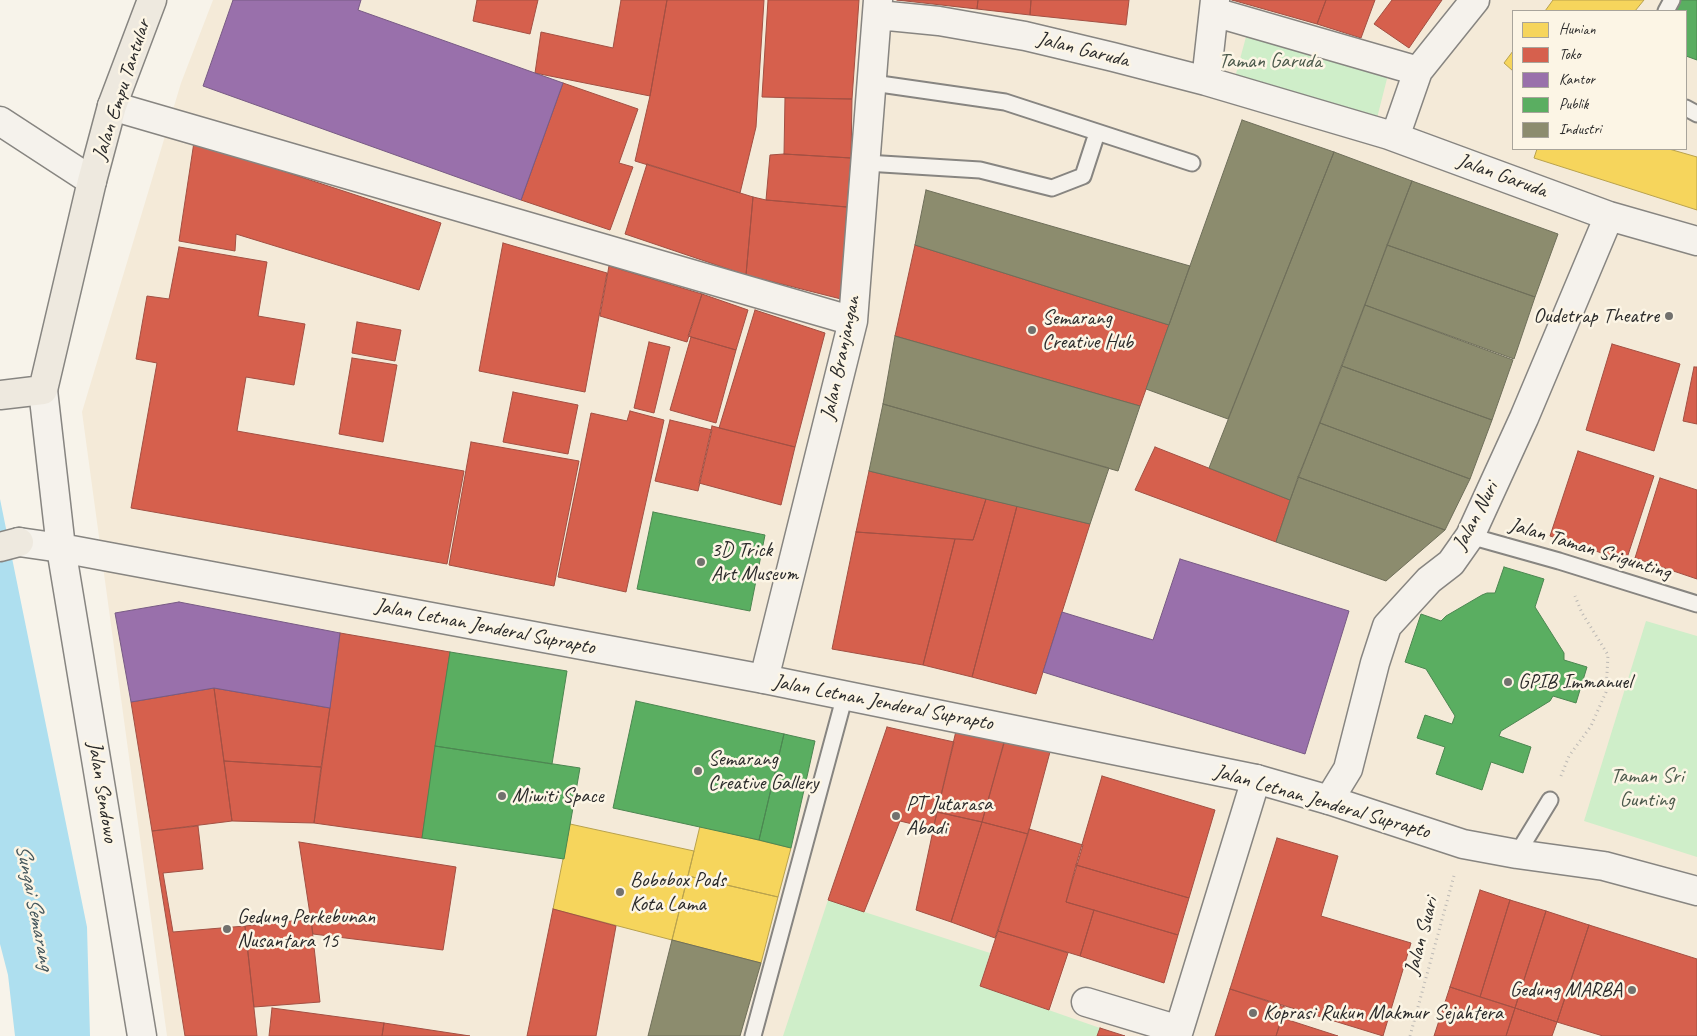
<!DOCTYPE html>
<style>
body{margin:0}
#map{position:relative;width:1697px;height:1036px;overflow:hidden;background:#f7f3ea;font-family:Caveat,sans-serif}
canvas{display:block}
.legend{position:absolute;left:1512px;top:10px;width:175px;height:140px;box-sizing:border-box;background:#fcf5e5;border:1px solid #a8a49b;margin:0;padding:6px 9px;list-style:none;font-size:15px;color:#2b2b2b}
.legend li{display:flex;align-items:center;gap:10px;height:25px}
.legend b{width:25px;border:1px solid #a8a49b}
</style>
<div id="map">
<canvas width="1697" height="1036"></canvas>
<ul class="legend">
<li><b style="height:14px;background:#f6d55c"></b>Hunian</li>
<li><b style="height:14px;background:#d6604d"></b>Toko</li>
<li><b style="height:14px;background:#9970ab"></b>Kantor</li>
<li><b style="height:14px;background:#5aae61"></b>Publik</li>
<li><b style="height:14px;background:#8c8c6e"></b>Industri</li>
</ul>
</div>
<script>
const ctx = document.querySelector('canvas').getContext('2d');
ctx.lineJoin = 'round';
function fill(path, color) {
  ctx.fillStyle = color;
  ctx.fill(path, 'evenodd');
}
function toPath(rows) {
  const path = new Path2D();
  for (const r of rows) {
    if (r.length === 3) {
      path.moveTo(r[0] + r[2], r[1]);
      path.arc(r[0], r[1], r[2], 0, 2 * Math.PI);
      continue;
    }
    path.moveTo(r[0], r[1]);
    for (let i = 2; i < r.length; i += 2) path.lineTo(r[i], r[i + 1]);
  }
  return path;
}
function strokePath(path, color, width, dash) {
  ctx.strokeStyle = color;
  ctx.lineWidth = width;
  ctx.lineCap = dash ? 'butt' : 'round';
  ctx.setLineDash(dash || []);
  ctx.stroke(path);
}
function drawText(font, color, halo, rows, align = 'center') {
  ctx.font = font + ' Caveat,sans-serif';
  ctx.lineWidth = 5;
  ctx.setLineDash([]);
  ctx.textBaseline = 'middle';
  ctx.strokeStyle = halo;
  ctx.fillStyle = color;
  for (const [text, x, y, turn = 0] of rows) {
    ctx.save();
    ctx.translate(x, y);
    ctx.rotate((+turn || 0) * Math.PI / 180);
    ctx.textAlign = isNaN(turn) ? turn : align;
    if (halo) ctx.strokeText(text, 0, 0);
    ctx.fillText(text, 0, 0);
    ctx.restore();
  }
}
const built = toPath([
 [213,0,1697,0,1697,1036,167,1036,82,412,181,83],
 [1513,11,1686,11,1686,149,1513,149]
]);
const green = toPath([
 [1249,26,1391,63,1377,118,1234,81],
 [1646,621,1697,636,1697,857,1584,821],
 [828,900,990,953,980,986,1100,1028,1097,1036,783,1036]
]);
const water = toPath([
 [0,499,87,927,90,1036,15,1036,8,975,0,944]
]);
const homes = toPath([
 [1553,0,1644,0,1635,11,1545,11,1553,0],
 [1513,51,1513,71,1504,63,1513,51],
 [1537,149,1669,149,1697,157,1697,210,1534,158,1537,149],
 [570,824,694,851,672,940,553,909,570,824],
 [700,826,791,848,778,897,688,876,700,826],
 [688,876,778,897,761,963,672,940,688,876]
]);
const shops = toPath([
 [477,0,538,0,530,34,473,21,477,0],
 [621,0,667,0,650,96,535,73,541,32,613,48,621,0],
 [667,0,764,0,756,127,740,193,635,161,650,96,667,0],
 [768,0,859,0,852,99,762,97,768,0],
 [897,0,978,0,977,9,897,0],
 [978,0,1031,0,1030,15,977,9,978,0],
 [1031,0,1129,0,1126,25,1030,15,1031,0],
 [1232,0,1326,0,1317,24,1232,0],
 [1326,0,1375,0,1361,38,1317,24,1326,0],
 [1392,0,1442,0,1409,48,1374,24,1392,0],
 [563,83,638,109,619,163,633,167,610,230,521,200,563,83],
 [785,98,852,99,851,158,784,154,785,98],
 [194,142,441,223,419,290,236,234,235,251,179,241,194,142],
 [784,154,851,158,847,207,766,200,770,155,784,154],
 [647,164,753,197,746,275,625,234,647,164],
 [753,197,766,200,847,207,841,299,746,275,753,197],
 [503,243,607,273,585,392,479,371,503,243],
 [915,245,1169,325,1140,406,895,336,915,245],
 [179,247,267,262,258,316,305,324,294,385,246,377,237,431,464,471,447,564,131,508,157,363,136,359,147,296,169,299,179,247],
 [609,266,702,294,687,342,600,316,609,266],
 [702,294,748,310,736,350,688,336,702,294],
 [755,310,825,333,795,447,719,428,755,310],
 [357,322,401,330,395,361,352,353,357,322],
 [691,337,736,350,716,423,670,410,691,337],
 [649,342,670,347,654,413,634,408,649,342],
 [1612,344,1680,364,1654,451,1586,430,1612,344],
 [352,358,397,365,383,442,339,434,352,358],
 [1694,367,1697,367,1697,424,1683,421,1694,367],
 [513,392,578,405,568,454,503,442,513,392],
 [630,411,664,420,626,592,558,577,591,413,627,421,630,411],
 [670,420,712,430,698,491,655,481,670,420],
 [712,426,795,447,781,505,699,483,712,426],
 [471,442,579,461,554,586,449,565,471,442],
 [1155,447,1290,500,1276,542,1135,490,1155,447],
 [1578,451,1654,476,1626,561,1550,536,1578,451],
 [869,471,986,499,973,540,856,532,869,471],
 [1660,478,1697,490,1697,579,1635,558,1660,478],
 [986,499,1017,506,972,677,923,665,955,539,973,540,986,499],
 [1017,506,1090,524,1036,694,972,677,1017,506],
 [856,532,955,539,923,665,832,649,856,532],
 [1496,660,51],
 [340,633,450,652,422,838,314,823,340,633],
 [214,688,232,821,152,831,131,702,214,688],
 [214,688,330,708,321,767,224,761,214,688],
 [887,727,954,742,933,829,900,821,864,912,828,900,887,727],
 [956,731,1004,742,982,822,937,812,956,731],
 [1005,740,1050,752,1028,834,982,822,1005,740],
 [224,761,321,767,314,823,232,821,224,761],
 [1102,776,1215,810,1189,898,1076,865,1102,776],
 [937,812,982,822,951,922,916,910,937,812],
 [982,822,1028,834,995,938,951,922,982,822],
 [198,826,203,869,163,873,173,932,245,926,257,1036,185,1036,152,831,198,826],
 [1029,829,1083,845,1066,902,1094,910,1080,956,998,931,1029,829],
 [1277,838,1338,856,1321,916,1411,943,1383,1036,1230,989,1277,838],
 [299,842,456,867,443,950,313,934,299,842],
 [1076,865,1189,898,1178,935,1066,902,1076,865],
 [1480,890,1510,900,1480,997,1450,987,1480,890],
 [1510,900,1546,911,1515,1008,1480,997,1510,900],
 [553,909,616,926,596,1036,527,1036,553,909],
 [1094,910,1178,935,1164,983,1080,956,1094,910],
 [1546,911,1589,925,1557,1022,1515,1008,1546,911],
 [311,919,320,1002,254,1007,245,926,311,919],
 [1589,925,1697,959,1697,1036,1603,1036,1557,1022,1589,925],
 [998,931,1068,953,1049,1010,980,986,998,931],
 [1450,987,1515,1008,1506,1036,1434,1036,1450,987],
 [1230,989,1285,1007,1276,1036,1215,1036,1230,989],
 [272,1008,384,1023,382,1036,269,1036,272,1008],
 [1515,1008,1557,1022,1552,1036,1506,1036,1515,1008],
 [1282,1018,1338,1036,1276,1036,1282,1018],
 [384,1023,470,1036,382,1036,384,1023],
 [1100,1028,1125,1036,1097,1036,1100,1028]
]);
const offices = toPath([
 [233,0,361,0,358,10,563,83,521,200,203,86,233,0],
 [1180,559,1349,611,1305,754,1043,672,1062,612,1153,640,1180,559],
 [179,602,340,633,330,708,214,688,131,702,115,613,179,602]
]);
const public = toPath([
 [1678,0,1697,0,1697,60,1686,56,1686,11,1674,11,1678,0],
 [653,512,765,535,750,611,637,589,653,512],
 [1504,567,1544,579,1535,607,1564,653,1564,660,1587,667,1576,703,1553,696,1550,701,1501,731,1499,736,1531,747,1523,773,1491,762,1482,790,1436,774,1445,747,1417,738,1425,715,1452,724,1455,716,1426,669,1405,662,1421,614,1441,621,1446,616,1482,595,1487,593,1495,593,1504,567],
 [450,652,567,671,552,764,435,746,450,652],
 [636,701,784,734,759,840,613,808,636,701],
 [784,734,815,741,791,848,759,840,784,734],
 [435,746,580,768,564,859,422,838,435,746]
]);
const industry = toPath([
 [1242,120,1334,152,1228,419,1146,389,1242,120],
 [1334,152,1412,181,1290,500,1209,468,1334,152],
 [1412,181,1558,234,1535,297,1387,245,1412,181],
 [926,190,1190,266,1169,325,915,245,926,190],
 [1387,245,1535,297,1514,359,1365,305,1387,245],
 [1365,305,1513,360,1492,420,1342,366,1365,305],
 [895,336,1140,406,1118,471,883,404,895,336],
 [1342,366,1492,420,1470,479,1320,423,1342,366],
 [883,404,1109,468,1090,524,869,471,883,404],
 [1320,423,1470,479,1445,530,1298,477,1320,423],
 [1298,477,1445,530,1386,581,1276,542,1298,477],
 [672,940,761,963,740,1036,648,1036,672,940]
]);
const path = toPath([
 [1561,776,1569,756,1591,726,1606,692,1608,655,1582,613,1575,596],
 [1410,1036,1454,876]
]);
const service = toPath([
 [1666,11,1672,0],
 [873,83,1005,102,1192,163],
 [1686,108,1697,114],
 [866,163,980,170,1052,188,1083,176,1097,133],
 [1470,536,1559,561,1697,604],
 [1517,854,1550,800],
 [753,1036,845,695]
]);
const minor = toPath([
 [1214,12,1418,71],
 [878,15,939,21,1025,36,1113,57,1206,81,1389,135,1609,216,1697,241],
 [1206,81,1215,0],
 [112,106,853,321],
 [0,121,92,181],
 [1395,137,1418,71,1475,0],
 [764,679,853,321,878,0],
 [1329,800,1348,769,1375,663,1387,626,1429,580,1451,563,1470,536,1524,418,1609,216],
 [1086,1002,1179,1030,1256,779]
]);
const tertiary = toPath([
 [61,548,142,1036]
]);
const secondary = toPath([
 [43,390,61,548],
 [19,542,61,548,764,679,1256,779,1329,800,1463,844,1517,854,1604,866,1697,891]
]);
const primary = toPath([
 [0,395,43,390,92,181,112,106,152,0],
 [0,547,19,542]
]);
const markers = [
 [1669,316,5,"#72716e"],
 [1032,330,5,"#72716e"],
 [701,562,5,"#72716e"],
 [1508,682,5,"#72716e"],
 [698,771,5,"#72716e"],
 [502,796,5,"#72716e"],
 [896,816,5,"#72716e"],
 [620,892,5,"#72716e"],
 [227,929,5,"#72716e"],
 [1632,990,5,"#72716e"],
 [1253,1013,5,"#72716e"]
];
const streetNames = [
 ["Jalan Garuda",1083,50,14],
 ["Jalan Empu Tantular",122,90,-72],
 ["Jalan Garuda",1502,176,20],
 ["Jalan Branjangan",841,358,-78],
 ["Jalan Nuri",1476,516,-62],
 ["Jalan Taman Srigunting",1590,549,17],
 ["Jalan Letnan Jenderal Suprapto",485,627,11],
 ["Jalan Letnan Jenderal Suprapto",883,703,11],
 ["Jalan Sendowo",102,792,81],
 ["Jalan Letnan Jenderal Suprapto",1322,802,16],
 ["Jalan Suari",1422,936,-75]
];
const parkNames = [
 ["Taman Garuda",1270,61],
 ["Taman Sri",1647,776],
 ["Gunting",1647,800]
];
const poiNames = [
 ["Oudetrap Theatre",1659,316,"right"],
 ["Semarang",1042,318],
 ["Creative Hub",1042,342],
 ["3D Trick",711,550],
 ["Art Museum",711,574],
 ["GPIB Immanuel",1518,682],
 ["Semarang",708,759],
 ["Creative Gallery",708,783],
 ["Miwiti Space",512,796],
 ["PT Jutarasa",906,804],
 ["Abadi",906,828],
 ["Bobobox Pods",630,880],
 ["Kota Lama",630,904],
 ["Gedung Perkebunan",237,917],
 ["Nusantara 15",237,941],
 ["Gedung MARBA",1622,990,"right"],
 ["Koprasi Rukun Makmur Sejahtera",1263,1013]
];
const waterNames = [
 ["Sungai Semarang",34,907,79]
];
fill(built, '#f4ead8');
fill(green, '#cfeec9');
fill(water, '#aedfef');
fill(homes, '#f6d55c');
strokePath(homes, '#b9a24d', 1);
fill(shops, '#d6604d');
strokePath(shops, '#a35043', 1);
fill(offices, '#9970ab');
strokePath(offices, '#785b85', 1);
fill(public, '#5aae61');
strokePath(public, '#4c8751', 1);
fill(industry, '#8c8c6e');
strokePath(industry, '#6f6f5a', 1);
strokePath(service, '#878581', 19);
strokePath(minor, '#878581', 31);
strokePath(tertiary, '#878581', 31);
strokePath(secondary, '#878581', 31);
strokePath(primary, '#878581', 31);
strokePath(path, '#bbb8b4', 3, [1, 4]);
strokePath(service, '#f5f2ec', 15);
strokePath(minor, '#f5f2ec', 28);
strokePath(tertiary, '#f5f2ec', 28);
strokePath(secondary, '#f5f2ec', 28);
strokePath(primary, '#eee9df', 28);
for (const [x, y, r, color] of markers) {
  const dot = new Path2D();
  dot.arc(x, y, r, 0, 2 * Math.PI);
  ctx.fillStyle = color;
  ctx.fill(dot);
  strokePath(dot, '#fcf5e5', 2);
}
drawText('21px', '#2b2b2b', '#fcf5e5', streetNames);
drawText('21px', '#4c5a4c', '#fcf5e5', parkNames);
drawText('21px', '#2b2b2b', '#fcf5e5', poiNames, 'left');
drawText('italic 22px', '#44565c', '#fcf5e5', waterNames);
</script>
